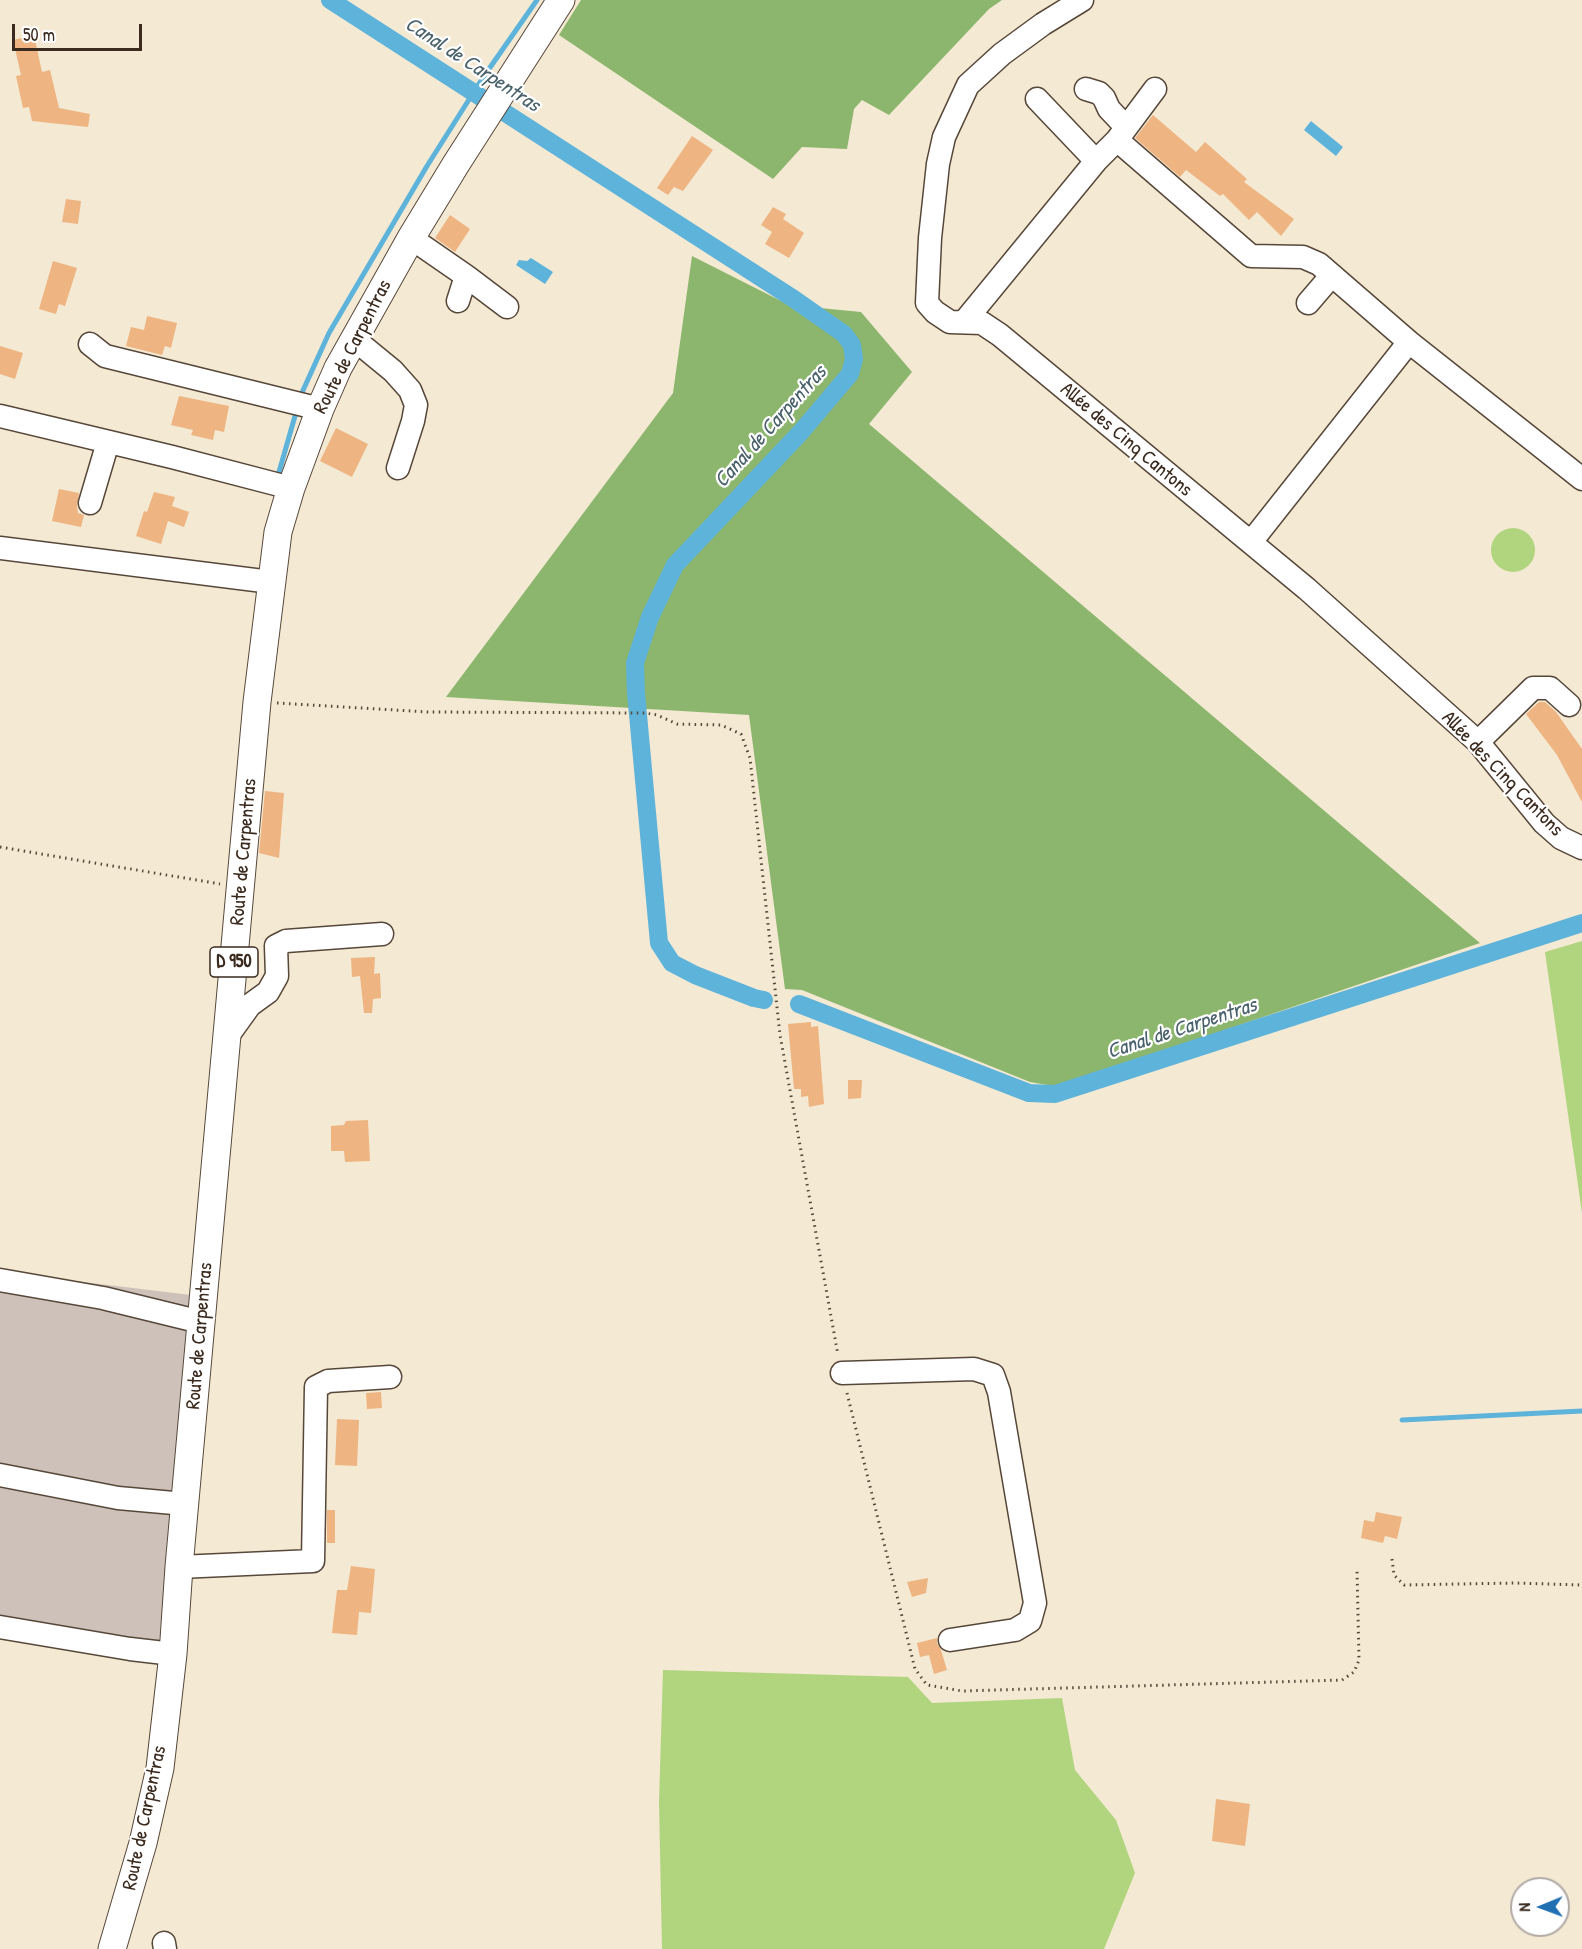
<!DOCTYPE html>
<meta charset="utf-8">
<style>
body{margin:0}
#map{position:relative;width:1582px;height:1949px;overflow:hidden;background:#f4e9d3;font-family:"Patrick Hand",sans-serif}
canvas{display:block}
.north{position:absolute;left:1510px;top:1877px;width:60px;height:60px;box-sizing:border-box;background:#fff;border:2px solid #b1aaa5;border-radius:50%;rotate:269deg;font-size:16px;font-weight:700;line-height:24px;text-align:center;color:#3b2a1e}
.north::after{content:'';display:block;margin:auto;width:21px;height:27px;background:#1f6fb2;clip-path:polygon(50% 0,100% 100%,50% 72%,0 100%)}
.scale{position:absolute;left:12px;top:24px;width:130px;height:27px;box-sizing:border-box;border:3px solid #3b2a1e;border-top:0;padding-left:8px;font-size:18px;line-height:21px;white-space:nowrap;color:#3b2a1e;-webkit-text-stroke:4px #fff;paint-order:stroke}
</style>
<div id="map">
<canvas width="1582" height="1949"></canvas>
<div class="north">N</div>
<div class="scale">50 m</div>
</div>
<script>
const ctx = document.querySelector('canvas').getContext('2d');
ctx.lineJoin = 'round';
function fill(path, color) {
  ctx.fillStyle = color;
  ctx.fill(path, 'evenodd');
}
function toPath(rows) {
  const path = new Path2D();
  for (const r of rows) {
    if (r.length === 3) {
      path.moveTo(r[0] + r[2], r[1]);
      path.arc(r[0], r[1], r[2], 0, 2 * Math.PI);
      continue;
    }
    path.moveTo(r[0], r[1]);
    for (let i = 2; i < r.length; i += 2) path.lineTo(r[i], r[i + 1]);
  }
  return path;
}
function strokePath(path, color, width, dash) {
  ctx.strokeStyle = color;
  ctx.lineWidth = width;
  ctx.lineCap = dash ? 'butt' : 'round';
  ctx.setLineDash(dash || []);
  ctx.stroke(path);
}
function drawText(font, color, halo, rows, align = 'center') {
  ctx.font = font + ' "Patrick Hand",sans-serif';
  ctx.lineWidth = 4.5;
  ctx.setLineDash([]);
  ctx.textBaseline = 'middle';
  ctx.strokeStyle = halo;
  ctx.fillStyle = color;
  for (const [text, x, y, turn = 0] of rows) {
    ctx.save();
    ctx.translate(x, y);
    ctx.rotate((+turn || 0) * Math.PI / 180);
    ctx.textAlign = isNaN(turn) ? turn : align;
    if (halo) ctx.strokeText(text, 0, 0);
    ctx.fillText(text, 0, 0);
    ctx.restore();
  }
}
const industrial = toPath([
 [0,1272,191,1295,159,1644,0,1621]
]);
const green = toPath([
 [1513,550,22],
 [1582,941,1582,1213,1545,952],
 [663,1670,908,1677,932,1703,1062,1698,1075,1770,1116,1820,1135,1873,1104,1949,662,1949,659,1802]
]);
const forest = toPath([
 [581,0,1002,0,989,9,889,115,862,100,854,109,847,149,802,147,773,179,559,35],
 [692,256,789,305,861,312,912,372,869,424,1480,943,1058,1087,1030,1082,802,990,785,989,749,715,446,697,673,393]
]);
const water = toPath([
 [1311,121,1343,147,1336,156,1304,130],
 [531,258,553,272,545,284,516,265,519,260,527,261]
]);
const stream = toPath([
 [300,397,329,333,427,166,482,79,537,0],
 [279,472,297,409],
 [1402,1420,1582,1411]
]);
const canal = toPath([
 [330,0,794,299,844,334,852,345,854,359,850,374,800,433,675,565,650,617,635,663,636,693,659,943,672,963,695,975,754,998,764,1000],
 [799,1004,1029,1093,1055,1094,1582,923]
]);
const building = toPath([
 [34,35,42,72,50,70,59,108,90,114,88,127,32,121,29,107,23,108,16,76,21,75,13,40],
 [1153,115,1196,152,1205,142,1247,179,1244,182,1294,219,1281,236,1257,212,1249,220,1223,194,1220,196,1186,170,1180,177,1135,138],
 [692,136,713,150,683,191,674,187,668,195,657,188],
 [66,199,81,201,78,224,62,222],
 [773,207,786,214,783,219,804,233,789,258,765,244,772,232,761,225],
 [450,215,470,229,455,252,435,238],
 [53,261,77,268,65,306,59,304,56,314,39,309],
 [147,316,177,323,171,348,165,346,162,355,126,346,131,327,144,330],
 [0,346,23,353,15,379,0,374],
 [179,396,229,406,224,432,215,430,213,440,191,435,193,430,171,425],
 [336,428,368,444,352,477,320,461],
 [59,489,79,493,77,506,78,513,84,515,81,527,52,521],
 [154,492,175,497,172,506,189,512,184,527,168,521,161,544,136,536,144,511,147,512],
 [1539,702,1545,702,1556,712,1582,749,1582,802,1557,755,1526,714],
 [265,791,284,793,279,858,259,853],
 [375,957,374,974,380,973,381,998,373,999,372,1013,364,1013,360,976,352,977,351,958],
 [811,1022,811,1027,818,1026,824,1104,809,1107,808,1096,801,1097,801,1089,794,1089,788,1024],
 [848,1080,862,1080,861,1098,848,1099],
 [368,1120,370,1161,345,1162,344,1151,331,1151,331,1126,344,1125,346,1121],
 [381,1392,382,1408,367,1409,366,1393],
 [337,1419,359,1420,357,1466,335,1465],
 [327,1510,335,1510,335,1543,327,1543],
 [1376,1512,1402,1517,1397,1539,1385,1536,1383,1543,1361,1538,1364,1520,1374,1522],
 [351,1566,375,1569,371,1613,359,1612,357,1635,332,1633,337,1590,347,1590],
 [928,1578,926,1593,912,1597,907,1582],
 [937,1638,937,1643,941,1650,947,1670,934,1674,929,1655,920,1657,917,1643],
 [1216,1799,1250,1804,1245,1846,1212,1841]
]);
const path = toPath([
 [277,703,428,712,645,713,657,715,677,724,721,725,741,734,750,758,780,1035,838,1355],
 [0,847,220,884],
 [847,1393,915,1669,927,1685,962,1691,1342,1680,1354,1672,1359,1660,1357,1569],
 [1392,1559,1394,1575,1404,1585,1515,1583,1582,1585]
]);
const minor = toPath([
 [1082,0,1043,24,1002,54,968,85,944,137,938,164,930,238,927,303,935,312,950,322,982,323,1000,335,1307,589,1478,742,1544,823,1561,838,1582,848],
 [1086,89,1099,93,1104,98,1109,109,1126,127],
 [1117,140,1155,89],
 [1096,161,1117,140,1251,256,1303,257,1319,264,1409,342],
 [411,238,466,276,458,301],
 [466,276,507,307],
 [1308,303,1332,275],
 [964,322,1096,161,1037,99],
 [354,339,393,371,410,390,416,405,413,421,398,468],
 [90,344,105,356,320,409],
 [0,416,172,457,291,488],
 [90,503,108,442],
 [1251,542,1409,342,1582,479],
 [0,548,271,582],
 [1478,742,1533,688,1550,688,1569,705],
 [227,1037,250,1005,268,992,277,976,276,946,286,941,382,934],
 [0,1280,103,1298,201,1322],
 [842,1373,974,1369,993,1375,999,1392,1035,1603,1030,1621,1015,1630,950,1640],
 [0,1475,118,1498,185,1504],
 [179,1567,313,1561,316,1387,328,1381,390,1377],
 [0,1627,130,1649,173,1654],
 [164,1943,165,1949]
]);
const major = toPath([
 [112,1949,143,1843,160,1768,173,1654,179,1567,257,702,278,532,291,488,320,409,338,368,411,238,456,164,561,0]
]);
const shields = [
 [234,962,48]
];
const shieldNames = [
 ["D 950",234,962]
];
const streetNames = [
 ["Route de Carpentras",353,347,-63],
 ["Allée des Cinq Cantons",1126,440,40],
 ["Allée des Cinq Cantons",1502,774,46],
 ["Route de Carpentras",244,852,-85],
 ["Route de Carpentras",200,1336,-85],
 ["Route de Carpentras",145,1818,-78]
];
const waterNames = [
 ["Canal de Carpentras",472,65,33],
 ["Canal de Carpentras",771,427,-48],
 ["Canal de Carpentras",1182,1029,-18]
];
fill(industrial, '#cec1b9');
fill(green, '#b1d57e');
fill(forest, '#8cb66d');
fill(water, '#5eb3db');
strokePath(stream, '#5eb3db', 5);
strokePath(canal, '#5eb3db', 18);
fill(building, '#eeb481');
strokePath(minor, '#574739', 25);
strokePath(major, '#574739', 29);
strokePath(path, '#574739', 3, [1.5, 4.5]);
strokePath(minor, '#fff', 22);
strokePath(major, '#fff', 27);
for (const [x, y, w] of shields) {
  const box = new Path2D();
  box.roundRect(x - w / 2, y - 15, w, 30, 4.5);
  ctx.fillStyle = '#fff';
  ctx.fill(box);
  strokePath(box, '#3b2a1e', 1.5);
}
drawText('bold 18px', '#3b2a1e', null, shieldNames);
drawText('20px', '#3b2a1e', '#fff', streetNames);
drawText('italic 21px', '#49616a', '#fff', waterNames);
</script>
